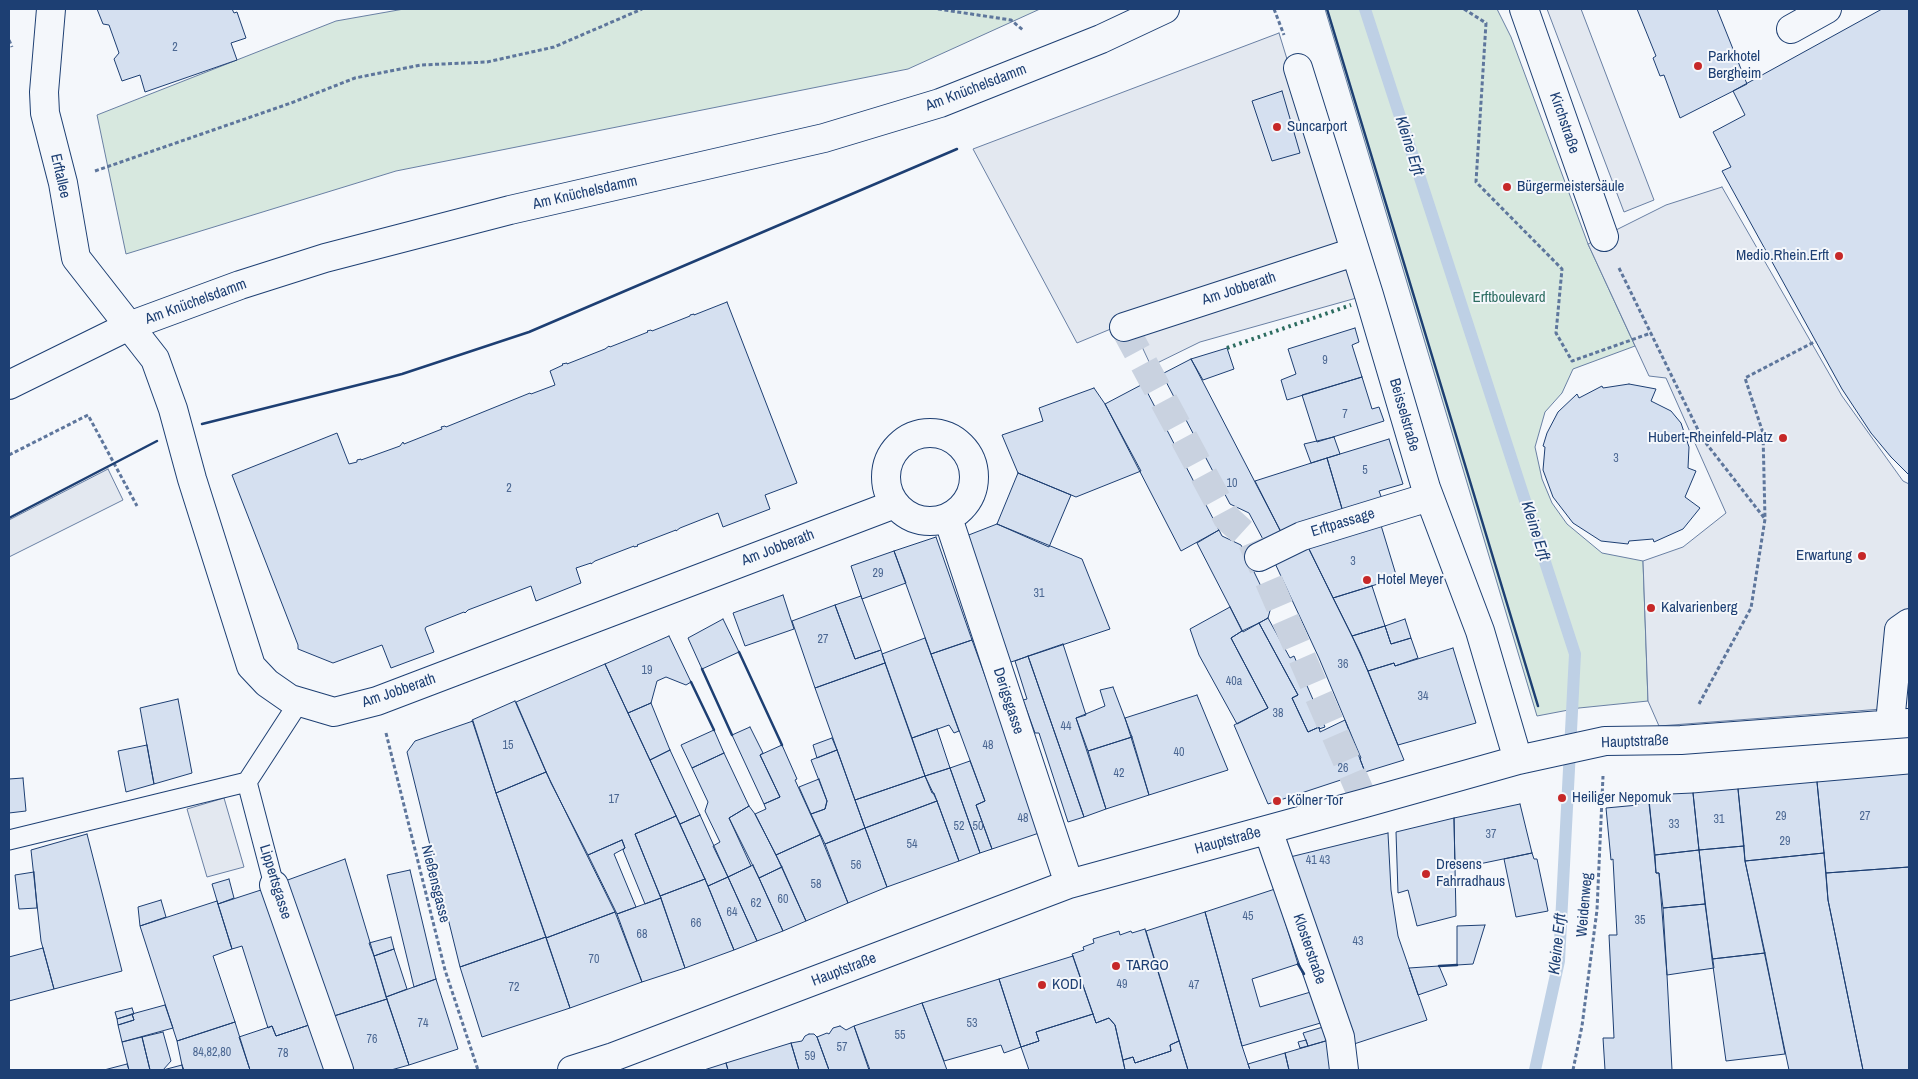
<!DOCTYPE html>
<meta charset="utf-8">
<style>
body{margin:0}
#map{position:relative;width:1918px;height:1079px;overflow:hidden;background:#f4f7fb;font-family:"Archivo Narrow",sans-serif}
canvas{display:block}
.frame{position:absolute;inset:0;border:10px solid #1d3f73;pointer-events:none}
</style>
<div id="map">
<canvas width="1918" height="1079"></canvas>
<div class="frame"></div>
</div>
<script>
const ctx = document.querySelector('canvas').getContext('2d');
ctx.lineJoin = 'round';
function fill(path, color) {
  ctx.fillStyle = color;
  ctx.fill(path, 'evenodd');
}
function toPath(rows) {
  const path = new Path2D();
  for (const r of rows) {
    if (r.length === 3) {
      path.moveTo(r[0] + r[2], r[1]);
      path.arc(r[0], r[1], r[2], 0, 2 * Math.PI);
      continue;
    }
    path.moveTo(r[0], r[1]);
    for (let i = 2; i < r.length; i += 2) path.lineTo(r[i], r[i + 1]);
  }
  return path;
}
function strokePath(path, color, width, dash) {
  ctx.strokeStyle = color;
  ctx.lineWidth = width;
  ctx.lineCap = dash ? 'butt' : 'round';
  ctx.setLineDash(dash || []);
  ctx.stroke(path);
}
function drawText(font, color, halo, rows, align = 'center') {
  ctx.font = font + ' "Archivo Narrow",sans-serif';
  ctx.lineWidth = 4;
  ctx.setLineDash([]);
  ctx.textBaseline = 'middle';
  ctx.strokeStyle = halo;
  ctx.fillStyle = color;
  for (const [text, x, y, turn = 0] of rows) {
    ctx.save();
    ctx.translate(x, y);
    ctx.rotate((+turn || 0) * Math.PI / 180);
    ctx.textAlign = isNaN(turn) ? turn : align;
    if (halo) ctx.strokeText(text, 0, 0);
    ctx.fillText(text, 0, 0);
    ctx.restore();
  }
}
const green = toPath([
 [404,9,1040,9,908,69,396,171,126,254,97,115,336,21,404,9],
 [1325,9,1497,9,1511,37,1588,244,1635,346,1573,369,1562,393,1545,412,1535,447,1542,479,1552,503,1567,524,1602,553,1643,561,1648,701,1579,708,1537,716,1325,9]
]);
const parking = toPath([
 [1547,9,1581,9,1654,200,1624,212,1547,9],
 [1279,33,1360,297,1200,342,1151,366,1130,321,1077,343,973,149,1279,33],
 [1722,187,1842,396,1903,481,1909,484,1909,610,1885,626,1882,709,1659,726,1648,701,1643,561,1683,547,1726,513,1666,378,1649,376,1588,244,1666,205,1722,187],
 [108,469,123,500,9,557,9,520,108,469],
 [224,798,244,867,207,877,187,809,224,798]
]);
const stream = toPath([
 [1365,9,1575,654,1559,961,1535,1070]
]);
const building = toPath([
 [97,9,232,9,234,13,237,12,246,38,231,43,237,60,145,92,140,75,122,81,114,59,119,53,109,25,103,24,97,9],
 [1637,9,1717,9,1747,84,1680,118,1664,75,1660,76,1653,58,1656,56,1637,9],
 [1882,9,1909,9,1909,475,1891,457,1871,433,1842,389,1722,171,1731,167,1713,132,1745,115,1733,91,1882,9],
 [1282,91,1300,153,1272,161,1252,101,1282,91],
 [727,302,797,483,765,495,770,509,723,527,718,513,680,528,676,531,676,530,637,545,638,546,634,547,634,546,595,561,591,564,591,563,576,568,581,583,536,601,531,586,468,610,465,613,464,612,426,627,425,629,434,652,391,668,382,645,333,663,298,649,298,645,232,475,337,433,349,464,357,462,357,460,361,459,361,460,400,446,403,442,404,444,442,429,441,427,445,426,446,427,530,393,531,394,555,385,550,371,563,365,562,364,567,363,567,364,605,349,609,346,610,347,648,332,647,331,651,330,652,331,690,316,690,315,694,314,694,315,727,302],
 [1355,328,1359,342,1352,345,1362,377,1287,400,1281,380,1296,374,1288,349,1355,328],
 [1227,348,1234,369,1203,380,1191,359,1227,348],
 [1191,359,1282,534,1265,543,1249,513,1230,504,1162,374,1191,359],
 [1362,377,1372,409,1379,407,1384,421,1317,442,1302,395,1362,377],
 [1143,384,1219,530,1181,551,1105,404,1143,384],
 [1629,384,1656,389,1651,401,1671,411,1681,423,1689,447,1688,468,1696,471,1685,497,1700,508,1683,529,1654,542,1653,539,1629,541,1628,544,1601,541,1573,523,1553,497,1543,470,1545,447,1543,446,1547,433,1558,412,1577,394,1579,398,1602,386,1603,388,1629,384],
 [1094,388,1105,404,1141,471,1076,497,1018,473,1002,435,1043,421,1039,408,1094,388],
 [1334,437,1340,454,1311,463,1304,444,1334,437],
 [1389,439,1403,484,1379,491,1382,499,1343,512,1327,458,1389,439],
 [1327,458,1343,512,1282,534,1255,481,1327,458],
 [1018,473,1071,495,1049,547,997,524,1018,473],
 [1380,522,1397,578,1333,598,1307,545,1380,522],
 [997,524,1082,559,1110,629,1008,663,961,538,997,524],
 [1219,530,1222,536,1241,545,1271,607,1268,618,1243,632,1197,543,1219,530],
 [936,537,972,640,931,654,894,551,936,537],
 [1307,545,1360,652,1404,760,1365,772,1360,759,1361,758,1319,658,1273,559,1307,545],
 [894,551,906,583,862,599,851,566,894,551],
 [1372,586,1385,626,1352,636,1333,598,1372,586],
 [783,595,794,629,745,646,733,613,783,595],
 [861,596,881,650,855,659,835,605,861,596],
 [835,605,855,659,881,650,885,663,815,688,792,621,835,605],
 [1230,607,1242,631,1231,638,1268,708,1237,724,1199,655,1190,629,1230,607],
 [1268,618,1290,658,1294,656,1325,727,1319,729,1319,727,1308,732,1292,698,1298,695,1259,623,1268,618],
 [723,619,739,652,702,669,688,638,723,619],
 [1405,619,1411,638,1391,644,1385,626,1405,619],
 [1259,623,1298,695,1292,698,1308,732,1319,727,1320,732,1345,720,1365,772,1268,804,1234,725,1268,708,1231,638,1242,631,1259,623],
 [1385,626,1391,644,1411,638,1418,658,1395,666,1394,663,1368,671,1352,636,1385,626],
 [669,636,691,682,686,685,666,677,657,681,651,703,628,713,605,664,669,636],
 [925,638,959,731,954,733,949,725,912,738,882,654,925,638],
 [972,640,1042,832,992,849,976,805,985,801,931,654,972,640],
 [1063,644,1086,715,1076,718,1106,809,1084,817,1028,656,1063,644],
 [1453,648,1476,723,1398,745,1368,671,1394,663,1395,666,1453,648],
 [1028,656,1084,817,1068,822,1039,733,1035,733,1023,700,1027,699,1015,661,1028,656],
 [885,663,925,776,855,800,815,688,885,663],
 [605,664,676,816,635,834,661,898,645,904,623,850,625,848,622,840,588,855,551,783,516,702,605,664],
 [1113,687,1132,737,1088,751,1076,718,1105,706,1100,690,1113,687],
 [1197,695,1228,770,1149,795,1125,718,1197,695],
 [178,699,192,773,154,784,140,708,178,699],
 [515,701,546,772,496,793,472,720,515,701],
 [651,703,670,750,650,760,628,713,651,703],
 [473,721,496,793,546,937,460,967,407,752,415,741,473,721],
 [750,727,763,753,760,755,780,797,764,804,732,735,750,727],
 [937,729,950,768,925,776,912,738,937,729],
 [714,730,724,753,692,768,681,745,714,730],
 [1132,737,1149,795,1106,809,1088,751,1132,737],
 [832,738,837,750,817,758,813,745,832,738],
 [147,745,154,784,126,792,118,751,147,745],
 [782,745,797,779,795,780,820,835,776,855,755,814,766,809,764,804,780,797,760,755,782,745],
 [670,750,700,815,680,824,650,760,670,750],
 [837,750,865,828,825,844,811,814,825,809,827,801,811,760,837,750],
 [724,753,749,806,729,818,751,866,728,877,713,846,720,842,705,811,708,802,692,768,724,753],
 [970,761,985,801,976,805,992,849,980,853,950,768,970,761],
 [950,768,980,853,959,861,934,793,932,793,925,776,950,768],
 [546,772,615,912,546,938,496,793,546,772],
 [1909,774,1909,867,1826,873,1817,782,1909,774],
 [925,776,937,801,865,828,855,800,925,776],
 [23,778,26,811,9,813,9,779,23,778],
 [819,779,827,801,825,809,811,814,799,787,819,779],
 [1817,782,1824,853,1745,861,1738,789,1817,782],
 [1738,789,1744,846,1699,850,1693,793,1738,789],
 [1693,793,1699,850,1655,855,1648,795,1693,793],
 [1638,799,1649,799,1656,873,1659,873,1667,975,1672,1070,1605,1070,1603,1038,1614,1038,1609,935,1617,935,1613,859,1611,860,1606,808,1638,805,1638,799],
 [937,801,959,861,887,887,865,828,937,801],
 [1520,804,1532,853,1455,869,1454,818,1520,804],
 [749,806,755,814,782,867,759,878,729,818,749,806],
 [700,815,728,877,708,886,680,824,700,815],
 [676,816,705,879,660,896,635,834,676,816],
 [1454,818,1456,916,1417,926,1408,890,1398,893,1396,832,1454,818],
 [865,828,887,887,848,903,825,844,865,828],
 [1388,833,1391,890,1398,936,1427,1020,1351,1045,1290,857,1388,833],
 [87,834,122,971,54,989,41,941,31,850,87,834],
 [820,835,848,903,806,921,776,855,820,835],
 [622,840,625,848,614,854,636,907,617,914,588,855,622,840],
 [1744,846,1745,861,1765,953,1712,959,1699,850,1744,846],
 [1699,850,1705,904,1663,908,1659,873,1656,873,1655,855,1699,850],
 [1532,853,1534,859,1537,859,1548,911,1516,917,1504,859,1532,853],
 [1824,853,1828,900,1863,1070,1789,1070,1745,861,1824,853],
 [345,859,387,999,334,1016,285,881,345,859],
 [753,865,783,931,757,941,728,877,753,865],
 [782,867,806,921,783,931,759,878,782,867],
 [1909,867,1909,1070,1863,1070,1828,900,1826,873,1909,867],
 [410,870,436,979,414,987,387,875,410,870],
 [34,872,37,908,19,909,15,875,34,872],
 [728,877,757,941,734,950,708,886,728,877],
 [229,879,234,898,218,904,212,884,229,879],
 [705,879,734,950,685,968,660,896,705,879],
 [267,888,312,1024,276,1036,272,1026,268,1028,242,946,232,949,218,904,267,888],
 [1275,889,1298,964,1252,979,1260,1007,1314,991,1324,1022,1242,1046,1205,912,1275,889],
 [661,898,685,968,642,982,617,914,661,898],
 [161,900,166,917,140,926,138,907,161,900],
 [217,901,232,949,213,956,235,1022,177,1041,140,926,217,901],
 [1705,904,1714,968,1667,975,1663,908,1705,904],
 [615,912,642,982,570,1008,546,938,615,912],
 [1205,912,1242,1046,1250,1070,1188,1070,1146,931,1205,912],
 [1485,925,1473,964,1457,965,1457,926,1485,925],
 [1145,929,1179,1041,1170,1045,1171,1051,1135,1063,1133,1057,1123,1060,1115,1025,1109,1018,1096,1023,1072,954,1084,950,1083,947,1094,943,1093,939,1119,931,1120,935,1131,931,1132,933,1145,929],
 [391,937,394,949,374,956,369,943,391,937],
 [546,937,570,1008,482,1037,460,967,546,937],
 [43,948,54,989,9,1001,9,957,43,948],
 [394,949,407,989,386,997,374,956,394,949],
 [1765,953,1785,1054,1726,1061,1712,959,1765,953],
 [1073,956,1093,1014,1036,1032,1039,1041,1021,1047,999,979,1073,956],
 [1439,966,1447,985,1418,995,1409,968,1439,966],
 [436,979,458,1049,409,1065,386,997,436,979],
 [999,979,1021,1047,1004,1053,1001,1045,944,1061,922,1003,999,979],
 [387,999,409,1065,391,1070,354,1070,334,1016,387,999],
 [922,1003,947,1070,870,1070,854,1026,922,1003],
 [165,1005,173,1028,122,1042,118,1025,134,1020,132,1014,165,1005],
 [132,1008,134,1014,117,1019,115,1012,132,1008],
 [132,1014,134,1020,118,1025,117,1019,132,1014],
 [1093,1014,1096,1023,1109,1018,1115,1025,1125,1070,1029,1070,1021,1047,1039,1041,1036,1032,1093,1014],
 [235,1022,250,1070,183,1070,177,1041,235,1022],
 [312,1024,327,1070,250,1070,239,1037,272,1026,276,1036,312,1024],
 [840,1026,846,1030,854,1026,869,1070,829,1070,817,1037,827,1033,829,1034,833,1028,840,1026],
 [1323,1027,1329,1040,1308,1046,1303,1033,1323,1027],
 [163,1032,171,1061,163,1070,150,1070,142,1037,163,1032],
 [809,1034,814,1034,817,1037,829,1070,799,1070,791,1043,802,1041,805,1036,809,1034],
 [142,1037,150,1070,129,1070,122,1042,142,1037],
 [1306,1040,1308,1046,1300,1048,1298,1042,1306,1040],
 [1329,1040,1332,1070,1289,1070,1285,1053,1329,1040],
 [1179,1041,1188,1070,1125,1070,1123,1060,1133,1057,1135,1063,1171,1051,1170,1045,1179,1041],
 [791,1043,799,1070,728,1070,726,1063,791,1043],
 [1285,1053,1289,1070,1250,1070,1248,1064,1285,1053],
 [726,1063,728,1070,704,1070,726,1063],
 [127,1064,129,1070,104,1070,127,1064],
 [182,1065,184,1070,162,1070,163,1070,182,1065]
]);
const streetTunnel = toPath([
 [1124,327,1227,518,1251,540,1365,803]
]);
const path = toPath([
 [938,9,1011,20,1024,31],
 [1274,9,1284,35],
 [1464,9,1486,23,1476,182,1562,269,1556,333,1572,361,1651,333],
 [9,40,12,47],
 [95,171,291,103,355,78,421,65,487,62,554,47,642,9],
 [1619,268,1702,438,1765,519],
 [9,455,88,415,137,506],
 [1699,704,1751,608,1765,519,1763,433,1745,378,1816,341],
 [386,733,445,970,478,1070],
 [1573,1070,1582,1026,1597,910,1603,776]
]);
const lane = toPath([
 [9,840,247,782],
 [274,885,247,782,299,702]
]);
const street = toPath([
 [51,9,44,92,45,113,63,183,76,258,155,359,173,409,192,479,251,666,267,683,290,699,334,712,377,701,895,504],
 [1524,9,1604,237],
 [1791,29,1827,9],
 [1298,68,1369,295,1426,488,1480,631,1518,760],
 [1124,327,1354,252],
 [930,477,44],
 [948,518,1069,884],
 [1259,557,1302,536,1429,497],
 [1890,723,1899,630,1909,623],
 [1268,830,1340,1037,1344,1070],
 [274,885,339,1070],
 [572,1070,613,1057,1069,884,1365,803,1518,760,1605,741,1681,740,1909,723]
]);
const secondary = toPath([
 [9,385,129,326,240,285,325,258,510,210,824,138,940,103,1101,39,1165,9]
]);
const hedge = toPath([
 [1227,348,1351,305]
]);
const wall = toPath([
 [1327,9,1538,706],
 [202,424,402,374,529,332,957,149],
 [9,518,157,441],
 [739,652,782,745],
 [702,669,732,735],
 [691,682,714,730],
 [1298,964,1304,974],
 [1439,966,1457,965]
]);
const markers = [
 [1698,66,5,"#c62828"],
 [1277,127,5,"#c62828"],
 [1507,187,5,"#c62828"],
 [1839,256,5,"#c62828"],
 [1783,438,5,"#c62828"],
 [1862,556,5,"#c62828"],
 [1367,580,5,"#c62828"],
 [1651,608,5,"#c62828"],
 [1562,798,5,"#c62828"],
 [1277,801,5,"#c62828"],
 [1426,874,5,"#c62828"],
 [1116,966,5,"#c62828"],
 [1042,985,5,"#c62828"]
];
const numberNames = [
 ["2",175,48],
 ["9",1325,361],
 ["7",1345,415],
 ["3",1616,459],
 ["5",1365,471],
 ["10",1232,484],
 ["2",509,489],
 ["3",1353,562],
 ["29",878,574],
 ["31",1039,594],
 ["27",823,640],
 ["36",1343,665],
 ["19",647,671],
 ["40a",1234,682],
 ["34",1423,697],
 ["38",1278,714],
 ["44",1066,727],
 ["15",508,746],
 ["48",988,746],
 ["40",1179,753],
 ["26",1343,769],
 ["42",1119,774],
 ["17",614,800],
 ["29",1781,817],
 ["27",1865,817],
 ["48",1023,819],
 ["31",1719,820],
 ["33",1674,825],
 ["52",959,827],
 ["50",978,827],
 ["37",1491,835],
 ["29",1785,842],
 ["54",912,845],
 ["41 43",1318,861],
 ["56",856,866],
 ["58",816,885],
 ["60",783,900],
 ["62",756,904],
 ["64",732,913],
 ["45",1248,917],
 ["35",1640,921],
 ["66",696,924],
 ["68",642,935],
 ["43",1358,942],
 ["70",594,960],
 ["49",1122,985],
 ["47",1194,986],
 ["72",514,988],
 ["74",423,1024],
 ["53",972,1024],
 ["55",900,1036],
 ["76",372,1040],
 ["57",842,1048],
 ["84,82,80",212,1053],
 ["78",283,1054],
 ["59",810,1057]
];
const poiNames = [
 ["Parkhotel",1708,57],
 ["Bergheim",1708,74],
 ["Suncarport",1287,127],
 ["Bürgermeistersäule",1517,187],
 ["Medio.Rhein.Erft",1829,256,"right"],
 ["Hubert-Rheinfeld-Platz",1773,438,"right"],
 ["Erwartung",1852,556,"right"],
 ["Hotel Meyer",1377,580],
 ["Kalvarienberg",1661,608],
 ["Heiliger Nepomuk",1572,798],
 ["Kölner Tor",1287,801],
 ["Dresens",1436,865],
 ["Fahrradhaus",1436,882],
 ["TARGO",1126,966],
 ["KODI",1052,985]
];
const streetNames = [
 ["Am Knüchelsdamm",976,88,-21],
 ["Kirchstraße",1564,123,71],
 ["Erftallee",60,176,77],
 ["Am Knüchelsdamm",585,193,-13],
 ["Am Jobberath",1239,289,-18],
 ["Am Knüchelsdamm",196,302,-20],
 ["Beisselstraße",1404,415,74],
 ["Erftpassage",1343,523,-17],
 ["Am Jobberath",778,548,-21],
 ["Am Jobberath",399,691,-19],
 ["Derigsgasse",1008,701,72],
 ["Hauptstraße",1635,742,-2],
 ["Hauptstraße",1228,841,-15],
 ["Lippertsgasse",275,882,73],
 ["Nießensgasse",435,884,76],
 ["Weidenweg",1585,905,-85],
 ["Klosterstraße",1309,949,71],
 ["Hauptstraße",844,970,-21]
];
const parkNames = [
 ["Erftboulevard",1509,298]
];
const waterNames = [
 ["Kleine Erft",1409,146,72],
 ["Kleine Erft",1535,531,72],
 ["Kleine Erft",1558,944,-84]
];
fill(green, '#d7e8df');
strokePath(green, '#687fa3', 1);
fill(parking, '#e3e8f0');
strokePath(parking, '#687fa3', 1);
strokePath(stream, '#bed0e5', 12);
fill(building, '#d5e0f0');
strokePath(building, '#1d3f73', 1);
strokePath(streetTunnel, '#c9d2e0', 28, [28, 14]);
strokePath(lane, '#1d3f73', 21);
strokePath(street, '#1d3f73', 30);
strokePath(secondary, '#1d3f73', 30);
strokePath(path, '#5e769c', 3, [4, 2.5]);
strokePath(lane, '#f4f7fb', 19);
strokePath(street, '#f4f7fb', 28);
strokePath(secondary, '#f4f7fb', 28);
strokePath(hedge, '#2c6c60', 4, [2.5, 4]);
strokePath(wall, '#1d3f73', 2.5);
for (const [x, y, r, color] of markers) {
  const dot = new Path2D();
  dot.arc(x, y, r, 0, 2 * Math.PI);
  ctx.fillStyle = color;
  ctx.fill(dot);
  strokePath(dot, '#f4f7fb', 2);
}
drawText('12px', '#4b6792', null, numberNames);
drawText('15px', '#1d3f73', '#f4f7fb', poiNames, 'left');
drawText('15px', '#1d3f73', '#f4f7fb', streetNames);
drawText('15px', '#2c6c60', '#f4f7fb', parkNames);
drawText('italic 16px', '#1d3f73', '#f4f7fb', waterNames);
</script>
